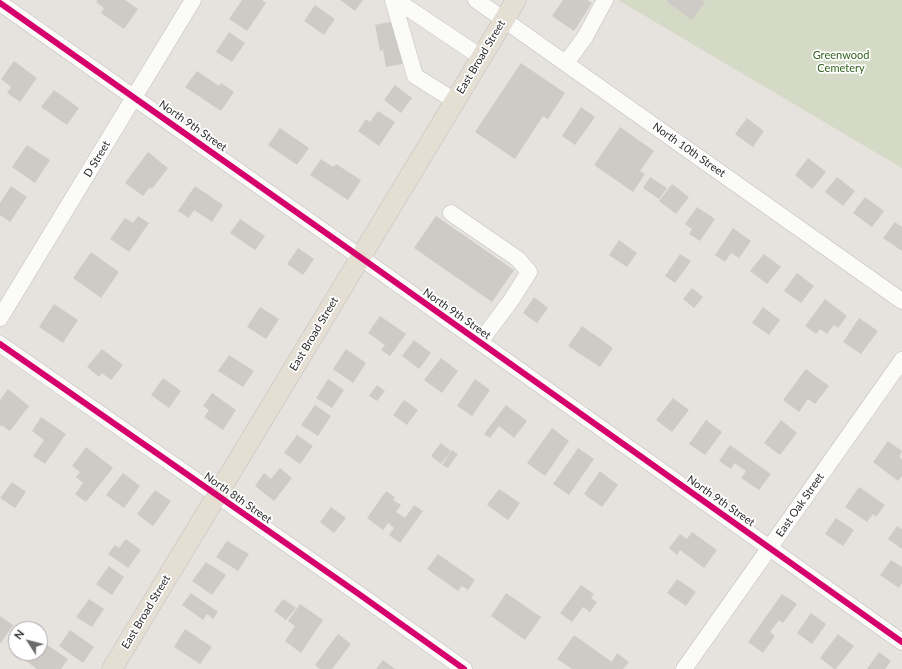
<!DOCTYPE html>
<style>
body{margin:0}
#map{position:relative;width:902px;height:669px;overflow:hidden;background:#e6e2de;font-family:Lato,sans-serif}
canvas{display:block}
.north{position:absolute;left:8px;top:621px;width:40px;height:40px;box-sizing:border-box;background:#fff;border:1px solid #a9a9a9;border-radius:50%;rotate:306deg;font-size:11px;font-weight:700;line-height:16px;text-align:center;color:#292929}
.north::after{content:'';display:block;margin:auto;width:14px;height:18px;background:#6b6a68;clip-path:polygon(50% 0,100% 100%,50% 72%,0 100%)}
</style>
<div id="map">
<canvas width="902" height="669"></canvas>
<div class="north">N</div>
</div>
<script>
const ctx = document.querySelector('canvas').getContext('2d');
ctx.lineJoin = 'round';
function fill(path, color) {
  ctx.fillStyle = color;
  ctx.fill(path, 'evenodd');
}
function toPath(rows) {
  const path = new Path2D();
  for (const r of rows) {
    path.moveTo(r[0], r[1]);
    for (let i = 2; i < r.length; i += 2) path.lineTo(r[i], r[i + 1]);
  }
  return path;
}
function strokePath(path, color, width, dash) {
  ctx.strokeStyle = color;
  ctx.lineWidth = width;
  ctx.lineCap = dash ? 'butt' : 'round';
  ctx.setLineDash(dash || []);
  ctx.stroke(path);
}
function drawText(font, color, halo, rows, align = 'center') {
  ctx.font = font + ' Lato,sans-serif';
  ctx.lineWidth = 3.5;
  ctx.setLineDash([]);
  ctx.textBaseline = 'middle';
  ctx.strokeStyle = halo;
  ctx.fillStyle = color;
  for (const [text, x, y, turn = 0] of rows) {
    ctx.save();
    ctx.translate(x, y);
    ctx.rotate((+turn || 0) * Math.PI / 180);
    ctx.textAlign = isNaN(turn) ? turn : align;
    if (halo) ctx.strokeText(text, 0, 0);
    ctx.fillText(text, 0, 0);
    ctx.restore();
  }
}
const cemetery = toPath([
 [618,0,902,0,902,168]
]);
const building = toPath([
 [98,0,125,0,138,9,124,29,101,13,104,8,96,2],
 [242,0,262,0,266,3,247,31,229,19],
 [340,0,363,0,355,11],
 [563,0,587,0,592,3,574,31,552,16],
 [668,0,702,0,705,2,692,20,667,2],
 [315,5,335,19,324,35,304,21],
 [399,20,408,63,386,67,383,50,380,51,375,25],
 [229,32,245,43,232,62,216,52],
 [14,61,37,78,20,102,7,93,11,87,1,79],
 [521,63,565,93,548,119,543,116,515,159,475,132],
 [197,71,219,86,221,83,234,92,221,111,185,87],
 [395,85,412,98,401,113,384,100],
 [54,90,79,108,67,125,41,107],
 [581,107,595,117,575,145,562,136],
 [378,111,395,122,379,146,358,131,366,119,370,122],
 [747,118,764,131,753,147,735,134],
 [620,127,654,151,640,171,645,174,633,192,594,165],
 [280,128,309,148,297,165,268,145],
 [27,145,50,160,35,183,12,167],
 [148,152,168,168,152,189,150,187,143,196,125,183],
 [808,158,826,172,812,189,795,175],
 [321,159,333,167,336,164,361,180,348,200,310,175],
 [650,177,667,188,659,199,643,188],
 [837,177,855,191,843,206,825,192],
 [672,184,689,197,676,214,659,201],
 [11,186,27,197,10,222,0,215,0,203],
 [195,186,223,205,212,222,194,210,189,218,178,211],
 [865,197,884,211,872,227,853,213],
 [697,207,715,219,700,241,689,234,692,229,685,224],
 [138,216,149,223,129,252,110,239,125,218,133,223],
 [436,216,514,270,492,302,414,248],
 [240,219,265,236,255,250,230,233],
 [895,222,902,227,902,251,883,238],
 [733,228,751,241,739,258,731,253,725,262,715,255],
 [619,240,637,253,627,267,609,255],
 [298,248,314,259,303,275,287,264],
 [91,252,119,272,101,298,73,278],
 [680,254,691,261,675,283,665,276],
 [764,254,781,267,767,284,750,271],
 [797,273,814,286,801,303,784,291],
 [692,288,703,297,694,308,683,299],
 [534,297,548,308,537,323,523,313],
 [825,299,847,316,838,328,834,325,827,334,820,329,816,334,805,326],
 [54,304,78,320,63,343,39,327],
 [260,307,279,319,266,339,247,327],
 [763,307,780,320,769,335,752,323],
 [380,316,406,334,390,356,381,350,385,345,368,333],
 [859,318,878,331,861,354,843,342],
 [582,326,613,348,600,367,568,346],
 [414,340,431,353,419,369,402,356],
 [102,349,123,365,111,380,102,373,99,377,87,367],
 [346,349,366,363,353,383,333,369],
 [229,355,254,371,243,387,218,371],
 [441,358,458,371,442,393,424,380],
 [806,369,829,386,815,404,808,399,799,412,783,400],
 [163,378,181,391,169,408,151,395],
 [328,379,344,390,332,408,316,398],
 [475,379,490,390,472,416,457,406],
 [377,385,385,391,377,401,369,396],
 [8,389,29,406,10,431,1,425,0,427,0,400],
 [212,393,236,410,223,430,204,417,209,410,203,406],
 [673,398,689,410,672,432,656,420],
 [404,400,418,410,407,425,393,415],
 [315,405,331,416,318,436,301,425],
 [506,405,527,421,514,438,499,426,490,438,484,434],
 [41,417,66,434,45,464,33,456,44,440,32,431],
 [706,420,722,432,705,455,689,444],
 [781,420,797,433,780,455,764,443],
 [552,428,569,441,545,476,527,463],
 [297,435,313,446,300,464,284,453],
 [888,441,902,451,899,457,902,459,902,476,898,481,873,462],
 [441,443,451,451,441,464,431,456],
 [730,445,771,474,759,490,741,478,746,471,734,463,731,469,719,461],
 [86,447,113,468,86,502,75,494,83,483,76,477,80,472,72,466],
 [578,448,594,459,569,495,553,484],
 [452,450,458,454,448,468,442,465],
 [280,468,292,478,274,501,255,486,264,473,271,479],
 [600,471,618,485,602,507,584,494],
 [123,473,140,486,124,508,106,495],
 [12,482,26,492,15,508,0,498],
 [859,487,885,505,876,517,873,514,867,522,845,507],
 [499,489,520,503,508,520,487,505],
 [155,490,171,501,153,526,137,514],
 [386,491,395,497,393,500,401,505,396,512,405,518,414,505,423,511,400,543,389,535,394,528,388,523,383,530,367,518],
 [331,507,346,518,334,533,320,522],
 [836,518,854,530,843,546,825,534],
 [897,526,902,529,902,549,888,539],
 [692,532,717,550,704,568,680,550,677,555,669,548,680,534,687,539],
 [126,539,141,550,128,568,108,554,115,545,119,548],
 [227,541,249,554,238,571,216,557],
 [438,554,475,580,468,590,462,586,458,591,427,569],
 [891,560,902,567,902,583,899,588,880,575],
 [206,562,226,575,212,595,192,581],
 [109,566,124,577,112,595,96,584],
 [677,579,696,592,686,606,667,593],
 [581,585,594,594,591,598,597,602,590,612,583,607,572,622,560,613],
 [191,593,218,612,213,619,207,614,203,620,182,605],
 [506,593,541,617,525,640,491,616],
 [782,594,797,604,783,623,779,620,770,632,775,636,763,653,748,642],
 [89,599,104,609,92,627,76,617],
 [283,599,296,608,286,620,274,611],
 [300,604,323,620,301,653,285,641,295,626,288,621],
 [811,613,826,624,812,644,797,633],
 [0,616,13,625,1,643,0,642],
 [185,629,212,647,200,664,174,647],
 [70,630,94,647,83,663,59,646],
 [338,634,351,644,332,669,320,669,315,665],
 [838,634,854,646,836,669,834,669,820,658],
 [574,635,612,662,617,653,629,662,623,669,572,669,557,659],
 [40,640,68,659,61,669,37,669,16,654,17,653,40,653],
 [879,652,891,661,885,669,867,669],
 [383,660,395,669,376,669]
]);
const minor = toPath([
 [393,0,415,76,455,101],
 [396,0,481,57],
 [476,0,902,301],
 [0,3,360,257,902,642],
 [566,63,585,37,605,0],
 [451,213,518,259,529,272,512,299,480,342],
 [0,318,193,0],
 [0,344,356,592,464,669],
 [684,669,902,360]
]);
const major = toPath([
 [112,669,516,0]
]);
const cycleway = toPath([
 [0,3,360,257,902,642],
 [0,344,356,592,464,669]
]);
const parkNames = [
 ["Greenwood",841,55],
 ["Cemetery",841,68]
];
const streetNames = [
 ["East Broad Street",481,57,-59],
 ["North 9th Street",193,126,35],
 ["North 10th Street",689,150,35],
 ["D Street",97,159,-59],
 ["North 9th Street",457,314,35],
 ["East Broad Street",314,334,-59],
 ["North 8th Street",238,498,35],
 ["North 9th Street",721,501,35],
 ["East Oak Street",800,505,-55],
 ["East Broad Street",146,612,-59]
];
fill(cemetery, '#d5dac6');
fill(building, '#cecbc7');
strokePath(minor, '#c0bfbf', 17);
strokePath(major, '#bfbebc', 21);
strokePath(minor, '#fbfbfa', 16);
strokePath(major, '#e5dfd3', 20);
strokePath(cycleway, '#d6006c', 6);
drawText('11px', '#33621c', '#fff', parkNames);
drawText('11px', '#292929', '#fff', streetNames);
</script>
